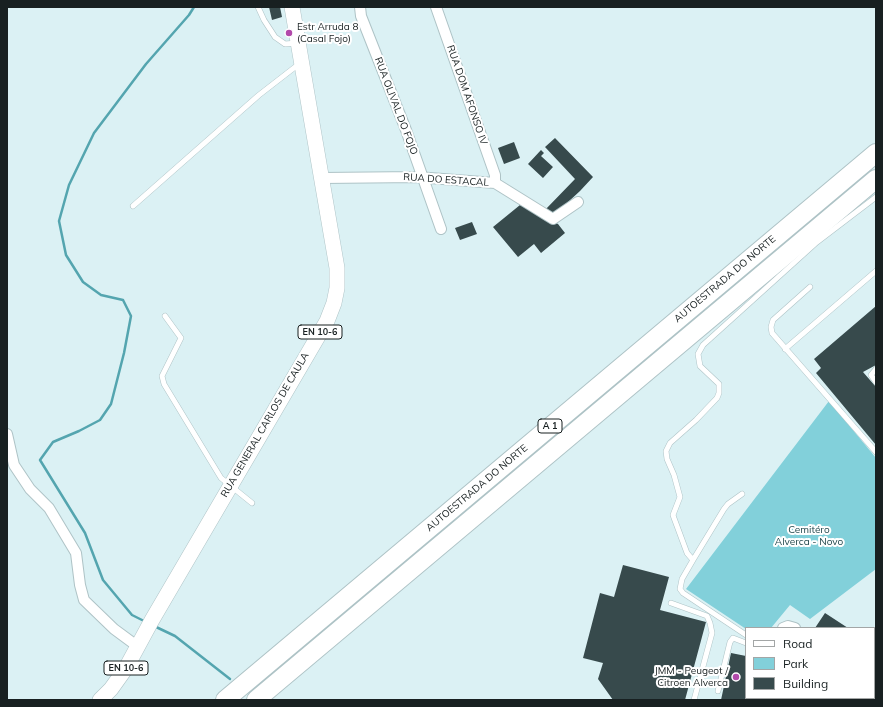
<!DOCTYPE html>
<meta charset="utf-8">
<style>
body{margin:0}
#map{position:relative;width:883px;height:707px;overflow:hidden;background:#dbf1f4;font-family:Mulish,sans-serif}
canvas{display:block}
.frame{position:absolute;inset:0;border:8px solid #182021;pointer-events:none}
.legend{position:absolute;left:745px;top:627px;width:130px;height:72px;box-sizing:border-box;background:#fff;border:1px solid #a3a6a6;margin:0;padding:5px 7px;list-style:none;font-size:12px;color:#182021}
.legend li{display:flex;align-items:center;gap:8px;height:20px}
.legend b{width:20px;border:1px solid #a3a6a6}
</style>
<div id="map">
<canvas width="883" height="707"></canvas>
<div class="frame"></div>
<ul class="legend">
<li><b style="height:5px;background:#fff"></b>Road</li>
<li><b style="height:11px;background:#82d0da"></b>Park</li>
<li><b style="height:11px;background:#374a4c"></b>Building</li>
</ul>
</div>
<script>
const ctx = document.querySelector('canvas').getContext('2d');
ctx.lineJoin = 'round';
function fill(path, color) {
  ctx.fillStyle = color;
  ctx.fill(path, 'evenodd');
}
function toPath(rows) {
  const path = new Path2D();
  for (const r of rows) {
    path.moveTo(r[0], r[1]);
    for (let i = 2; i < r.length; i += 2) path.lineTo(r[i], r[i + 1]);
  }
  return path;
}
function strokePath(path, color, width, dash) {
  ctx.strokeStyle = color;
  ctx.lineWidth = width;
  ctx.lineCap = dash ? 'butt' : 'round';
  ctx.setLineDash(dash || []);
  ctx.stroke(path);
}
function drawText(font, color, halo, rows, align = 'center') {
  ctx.font = font + ' Mulish,sans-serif';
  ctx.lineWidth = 4;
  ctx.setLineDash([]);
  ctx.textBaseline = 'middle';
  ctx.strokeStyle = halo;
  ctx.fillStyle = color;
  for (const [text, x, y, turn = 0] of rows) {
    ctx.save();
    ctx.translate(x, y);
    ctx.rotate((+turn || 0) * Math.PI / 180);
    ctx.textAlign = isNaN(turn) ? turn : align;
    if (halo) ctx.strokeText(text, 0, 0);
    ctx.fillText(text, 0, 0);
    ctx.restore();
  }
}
const green = toPath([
 [829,401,876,458,876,569,810,619,790,605,771,628,746,628,746,629,686,589]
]);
const stream = toPath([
 [146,622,132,615,103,580,85,533,40,460,53,442,79,431,100,420,111,404,124,353,131,316,123,300,101,295,83,282,66,255,59,221,69,185,94,133,146,64,189,15,194,7],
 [154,626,175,636,230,679]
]);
const building = toPath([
 [269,7,280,7,282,17,272,20],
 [555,138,593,177,580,191,554,215,545,210,575,179,545,147],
 [514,142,520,158,504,164,498,148],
 [541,150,544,153,541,156,553,167,543,178,528,164],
 [520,205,558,224,565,233,541,253,534,244,518,257,493,227],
 [472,222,477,234,460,240,455,228],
 [876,306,876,365,863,372,876,387,876,445,816,373,821,368,814,359],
 [623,565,669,577,660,610,706,622,685,700,613,700,598,679,603,663,583,658,600,593,614,597],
 [825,613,848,628,815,628],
 [731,653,746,656,746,698,754,698,753,700,721,700]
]);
const lane = toPath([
 [258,7,264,20,275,37,285,44,297,43],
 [133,206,259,95,299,64],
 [810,287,773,320,771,327,772,333,876,452],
 [165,316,181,338,162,376,164,384,221,478,252,503],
 [785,349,876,271],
 [876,369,871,375,876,382],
 [693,560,724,509,728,504,742,494],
 [671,603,707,616,710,623,712,633,694,700],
 [746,635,683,593,680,589,682,579,693,560,687,553,674,518,673,515,680,497,674,475,667,459,666,451,670,443,696,420,717,398,719,393,719,384,700,366,698,354,703,345,817,242,876,197],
 [718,691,730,642,733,638,746,643],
 [757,700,757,698]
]);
const street = toPath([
 [360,7,361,16,406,130,441,229],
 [436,7,495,175,495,183],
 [322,178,417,177,495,183,553,219,578,202],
 [7,434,14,465,30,489,49,508,76,553,80,585,84,600,114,629,137,646],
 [783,628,788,626,795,628],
 [805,698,807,700],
 [767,700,767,698],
 [788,700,789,698]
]);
const primary = toPath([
 [100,700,111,689,126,668,152,620,327,321,334,303,337,288,337,268,292,7]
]);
const highway = toPath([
 [225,700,876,153],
 [256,700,876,179]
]);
const markers = [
 [289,33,4,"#b249ab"],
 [736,677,4,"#b249ab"]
];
const shields = [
 [320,332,44],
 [550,426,24],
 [126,668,44]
];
const shieldNames = [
 ["EN 10-6",320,332],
 ["A 1",550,426],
 ["EN 10-6",126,668]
];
const poiNames = [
 ["Estr Arruda 8",297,27],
 ["(Casal Fojo)",297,39],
 ["JMM - Peugeot /",728,671,"right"],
 ["Citroen Alverca",728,683,"right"]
];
const streetNames = [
 ["RUA DOM AFONSO IV",467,95,71],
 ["RUA OLIVAL DO FOJO",396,106,69],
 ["RUA DO ESTACAL",446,180,4],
 ["AUTOESTRADA DO NORTE",725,279,-40],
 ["RUA GENERAL CARLOS DE CAULA",265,425,-60],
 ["AUTOESTRADA DO NORTE",477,488,-40]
];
const parkNames = [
 ["Cemitéro",809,530],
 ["Alverca - Novo",809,542]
];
fill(green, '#82d0da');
strokePath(stream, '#54a5af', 2.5);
fill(building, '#374a4c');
strokePath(lane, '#aec3c6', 6);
strokePath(street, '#aec3c6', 12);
strokePath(primary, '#aec3c6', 16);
strokePath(highway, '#aec3c6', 20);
strokePath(lane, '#fff', 5);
strokePath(street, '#fff', 10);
strokePath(primary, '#fff', 15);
strokePath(highway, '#fff', 18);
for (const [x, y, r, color] of markers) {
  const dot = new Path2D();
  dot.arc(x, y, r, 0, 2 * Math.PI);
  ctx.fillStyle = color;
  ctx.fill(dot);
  strokePath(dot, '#fff', 1.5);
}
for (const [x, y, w] of shields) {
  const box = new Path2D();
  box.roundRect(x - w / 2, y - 7, w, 14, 3);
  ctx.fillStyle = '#fff';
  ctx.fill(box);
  strokePath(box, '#182021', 1);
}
drawText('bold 9px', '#182021', null, shieldNames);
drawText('10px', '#182021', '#fff', poiNames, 'left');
drawText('10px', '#182021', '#fff', streetNames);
drawText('10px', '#21474c', '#fff', parkNames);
</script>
